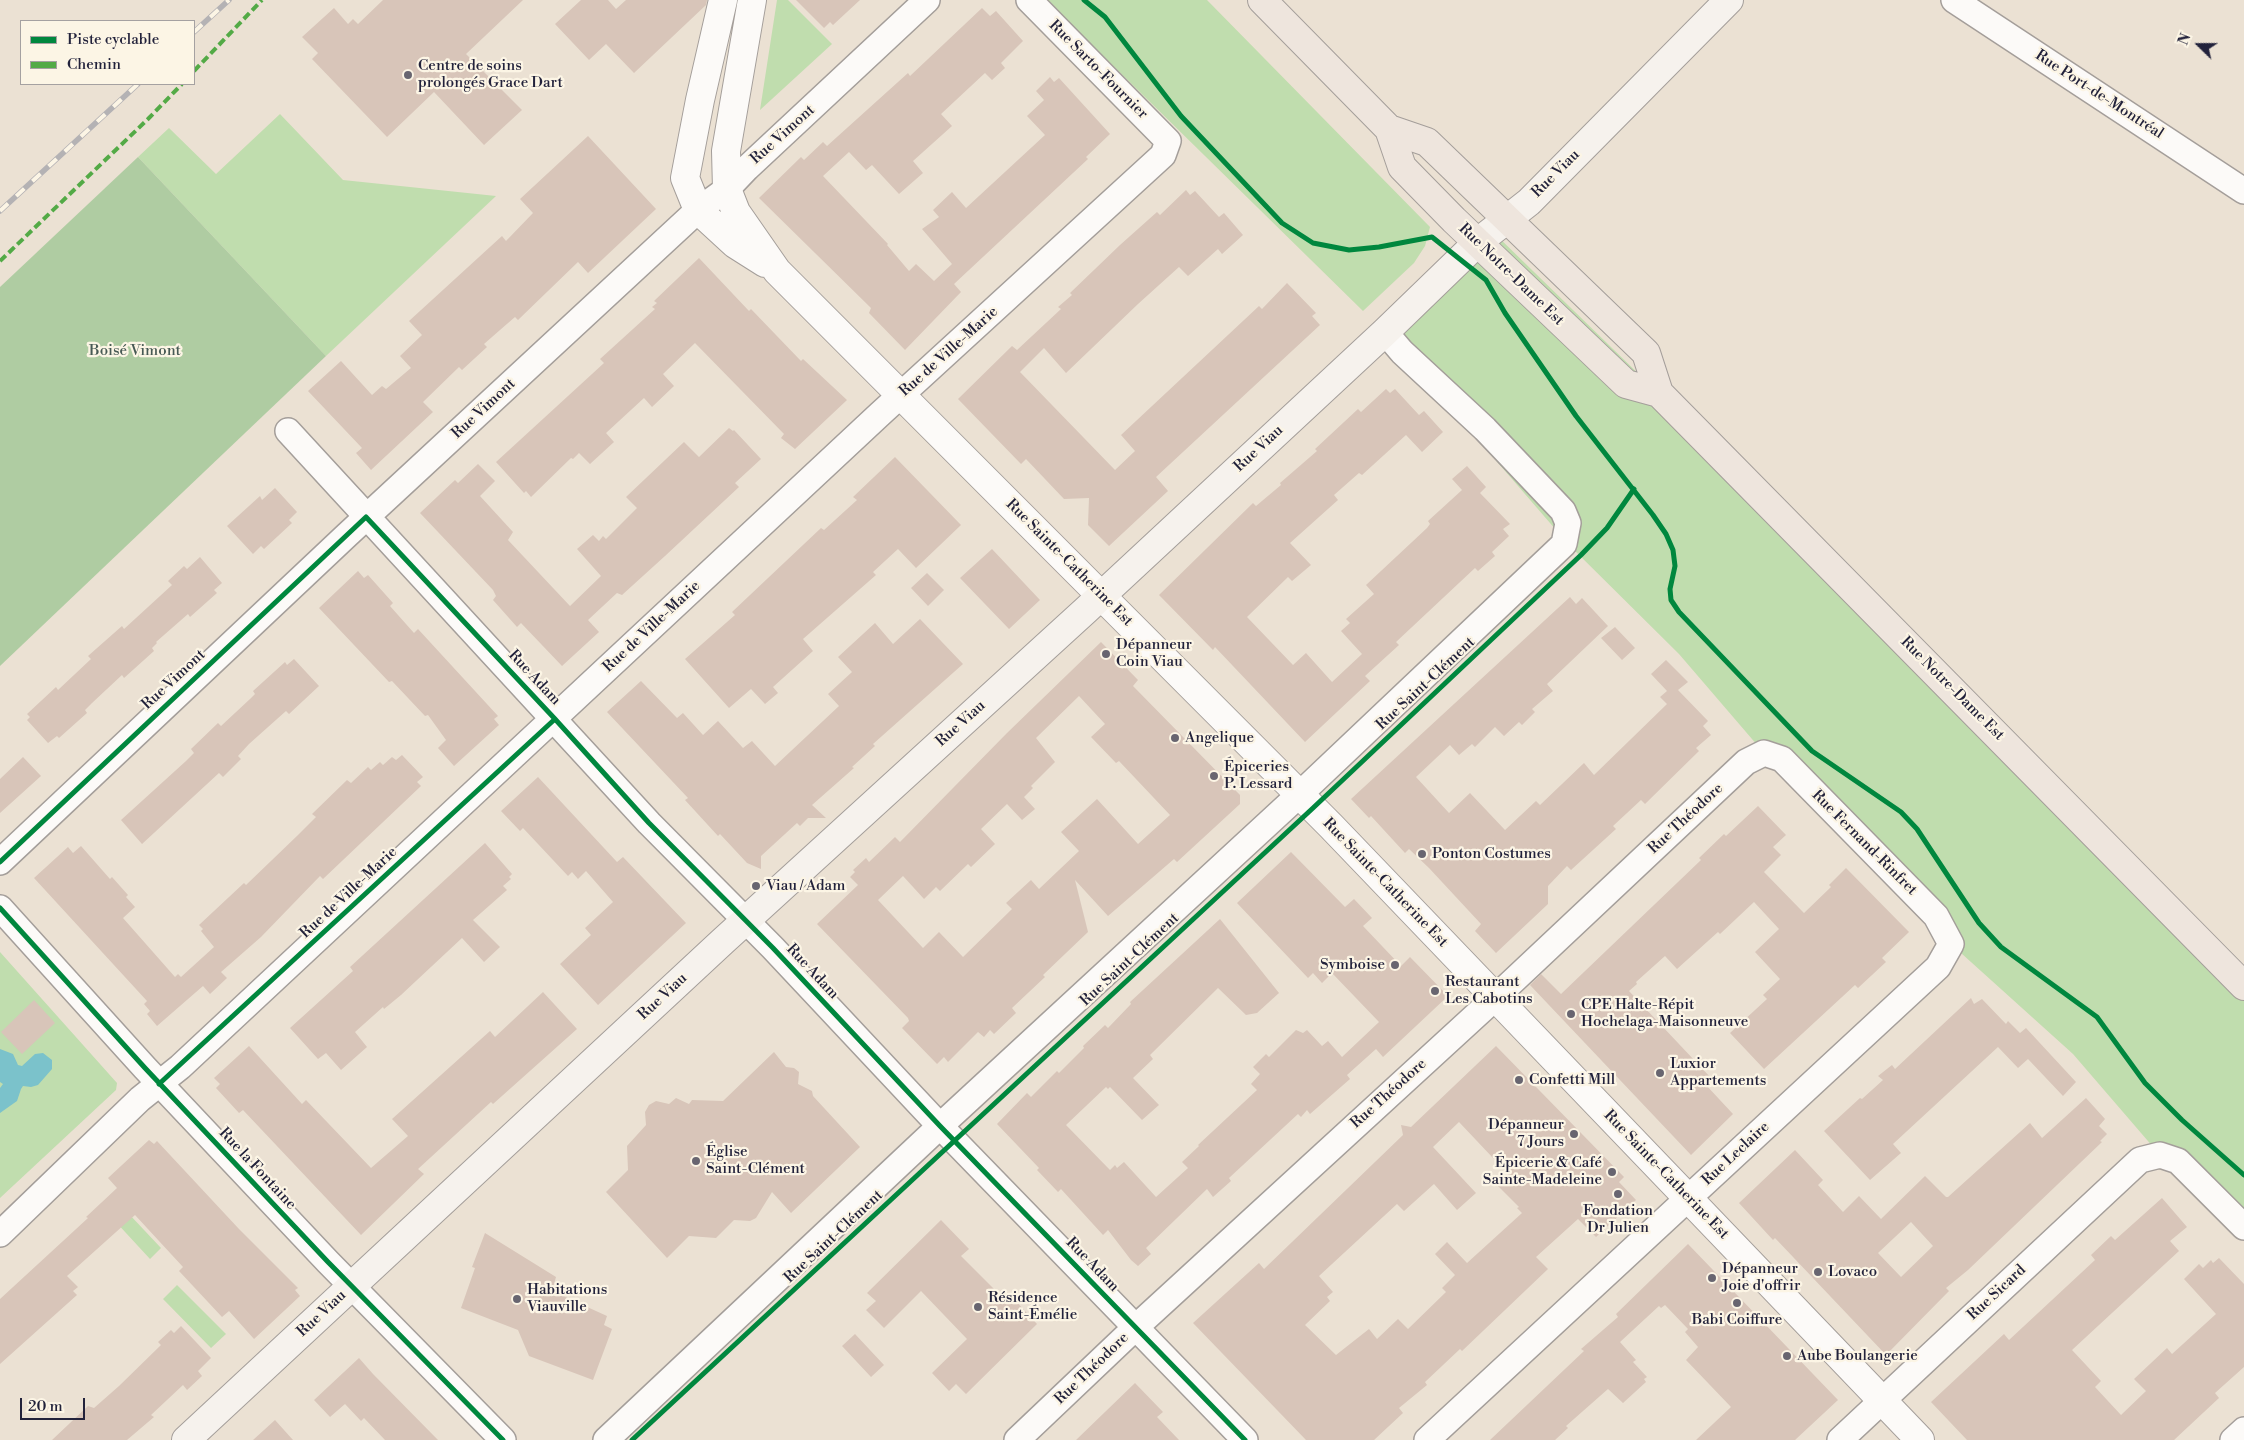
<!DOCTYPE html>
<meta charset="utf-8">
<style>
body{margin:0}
#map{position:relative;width:2244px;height:1440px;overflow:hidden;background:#ebe1d3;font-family:"Libre Bodoni",serif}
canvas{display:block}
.legend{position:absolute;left:20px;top:20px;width:175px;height:65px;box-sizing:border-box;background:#fcf5e5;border:1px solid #a5a1a1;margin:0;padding:6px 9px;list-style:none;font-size:15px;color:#22223b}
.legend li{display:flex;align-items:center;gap:10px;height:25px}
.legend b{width:25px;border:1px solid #a5a1a1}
.north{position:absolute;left:2174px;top:20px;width:50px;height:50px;-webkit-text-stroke:4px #fcf5e5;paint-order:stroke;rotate:292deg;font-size:14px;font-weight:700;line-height:20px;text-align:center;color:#22223b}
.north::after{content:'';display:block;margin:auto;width:18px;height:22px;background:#22223b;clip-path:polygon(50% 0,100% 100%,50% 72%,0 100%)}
.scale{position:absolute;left:20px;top:1398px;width:65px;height:22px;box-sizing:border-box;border:2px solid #22223b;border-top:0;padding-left:6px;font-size:15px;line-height:18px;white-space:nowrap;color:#22223b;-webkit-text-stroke:4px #fcf5e5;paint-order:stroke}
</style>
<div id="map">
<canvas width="2244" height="1440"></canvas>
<ul class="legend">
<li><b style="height:6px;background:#00873e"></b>Piste cyclable</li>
<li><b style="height:6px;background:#53aa46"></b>Chemin</li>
</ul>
<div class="north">N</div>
<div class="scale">20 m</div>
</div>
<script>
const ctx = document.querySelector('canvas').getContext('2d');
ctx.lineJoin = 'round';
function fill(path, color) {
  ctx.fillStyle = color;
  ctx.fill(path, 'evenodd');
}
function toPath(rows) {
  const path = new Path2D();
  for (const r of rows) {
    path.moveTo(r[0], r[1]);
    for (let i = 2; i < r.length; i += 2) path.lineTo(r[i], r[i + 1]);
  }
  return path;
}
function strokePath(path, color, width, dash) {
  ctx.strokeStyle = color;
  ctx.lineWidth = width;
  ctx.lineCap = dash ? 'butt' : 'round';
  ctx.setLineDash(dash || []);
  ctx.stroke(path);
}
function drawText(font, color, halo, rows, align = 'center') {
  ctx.font = font + ' "Libre Bodoni",serif';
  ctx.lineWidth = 4.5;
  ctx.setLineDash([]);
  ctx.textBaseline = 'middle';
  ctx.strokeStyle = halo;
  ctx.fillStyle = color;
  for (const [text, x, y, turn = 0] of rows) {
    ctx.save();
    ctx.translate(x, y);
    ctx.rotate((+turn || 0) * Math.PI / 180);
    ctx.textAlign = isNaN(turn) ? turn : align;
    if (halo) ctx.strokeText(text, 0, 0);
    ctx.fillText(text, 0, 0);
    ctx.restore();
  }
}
const green = toPath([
 [777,0,788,0,832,44,760,110],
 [1046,0,1207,0,1430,227,1425,246,1414,263,1363,311],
 [280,114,343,180,496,196,326,356,138,157,169,128,216,174],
 [1493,232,1693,427,2244,987,2244,1240,2160,1155,2073,1054,1951,944,1764,753,1679,654,1569,545,1385,332],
 [0,952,117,1083,116,1090,0,1198],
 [113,1197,161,1248,150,1259,102,1207],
 [177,1285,226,1334,211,1348,163,1299]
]);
const forest = toPath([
 [138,157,326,356,0,666,0,287]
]);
const water = toPath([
 [0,1049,13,1054,18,1065,22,1066,35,1054,43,1053,52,1060,52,1069,38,1085,31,1087,23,1086,21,1089,17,1101,0,1113,0,1088,3,1084,0,1082]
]);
const building = toPath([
 [383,0,523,0,466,54,522,110,484,145,434,92,387,137,312,59,318,53,302,37,334,8,348,24,353,19,358,24],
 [581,0,608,0,616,9,626,0,707,0,706,5,634,73,606,44,589,60,555,24],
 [796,0,860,0,833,25,830,22,824,28],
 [982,8,990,16,996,11,1023,41,1001,63,1005,68,992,80,985,73,941,114,952,126,913,161,923,173,899,194,872,165,866,170,849,152,823,176,888,244,887,245,909,271,916,264,934,281,952,264,922,229,939,217,933,210,952,192,966,208,1045,135,1027,116,1044,100,1036,91,1050,77,1054,82,1059,78,1110,134,1086,157,1088,159,954,284,961,292,905,350,869,313,871,308,759,198,801,157,804,160,823,142,827,146,908,73,910,76],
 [588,136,656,209,588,273,578,262,518,320,515,317,500,330,484,344,487,347,462,370,459,367,423,402,433,412,371,470,356,453,362,448,308,391,341,361,372,395,382,386,386,389,411,368,400,356,422,335,409,321,502,236,506,241,533,213,520,199],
 [1186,190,1190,195,1195,191,1219,217,1224,213,1243,235,1222,254,1218,249,1188,276,1179,267,1138,304,1066,373,1044,348,1020,372,1115,470,1135,451,1121,435,1259,306,1262,309,1287,283,1316,313,1312,316,1320,325,1156,477,1168,491,1109,546,1088,525,1089,498,1064,499,1026,459,1021,464,958,399,1012,346,1017,350,1061,309,1058,307,1072,295,1070,293,1120,245,1157,212,1160,215],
 [699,258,749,311,751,309,801,361,803,359,847,400,795,449,781,438,784,434,695,343,663,374,674,386,652,407,644,398,606,433,614,442,590,464,579,453,573,459,571,458,531,497,526,491,524,493,496,462,604,363,600,359,655,309,652,307,657,303,654,301],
 [1386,389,1390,393,1395,389,1419,415,1424,411,1443,432,1422,452,1406,435,1362,475,1359,473,1334,495,1338,500,1290,543,1311,565,1292,581,1288,577,1247,617,1293,665,1306,653,1332,682,1362,654,1341,631,1350,623,1346,619,1374,594,1366,585,1427,528,1430,524,1428,521,1462,490,1452,479,1467,466,1486,487,1480,493,1510,524,1503,529,1509,536,1492,552,1495,556,1478,571,1475,568,1396,642,1399,645,1365,676,1370,681,1305,742,1215,647,1213,650,1159,595,1253,503,1256,506,1281,485,1280,483,1317,451,1315,449,1358,409,1361,412],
 [729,428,733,431,734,430,761,459,735,483,739,487,665,556,622,595,617,593,588,620,599,632,562,666,521,623,517,627,493,600,496,596,493,590,420,513,455,480,458,483,478,464,495,481,480,496,513,532,508,540,570,606,601,576,577,549,593,535,599,541,603,536,606,539,637,508,626,497,684,442,699,457],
 [895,457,961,525,916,568,898,549,873,572,876,575,803,639,813,651,773,687,778,693,765,704,751,689,729,708,685,659,735,615,732,612,821,528,824,530,857,500,853,497],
 [275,488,297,512,289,520,292,523,264,549,261,546,253,554,227,526,260,496,262,500],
 [992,549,1040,600,1009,629,960,578],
 [200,557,222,583,214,590,217,593,190,617,188,614,156,642,157,643,152,648,154,651,124,678,122,675,92,703,85,710,87,713,59,738,57,736,48,743,27,720,30,717,27,714,56,687,58,690,91,659,88,656,122,626,124,629,172,585,168,581,184,566,187,569],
 [358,571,364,578,368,575,393,603,390,606,414,633,418,629,498,716,494,719,499,725,454,766,438,748,446,740,428,715,425,716,392,681,389,682,319,608],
 [927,573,944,590,928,606,911,588],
 [1570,597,1576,604,1582,598,1608,626,1547,684,1553,691,1532,709,1535,712,1522,725,1519,722,1504,736,1495,727,1475,747,1472,744,1459,755,1450,745,1416,777,1449,813,1470,793,1505,830,1536,801,1540,805,1584,763,1594,775,1667,704,1660,697,1667,691,1651,674,1666,660,1688,682,1678,690,1708,721,1703,726,1711,735,1696,748,1699,751,1645,804,1641,800,1613,826,1616,829,1571,870,1567,866,1548,886,1548,904,1496,953,1475,931,1481,924,1429,868,1409,849,1405,853,1371,816,1369,818,1351,799],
 [920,619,963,664,873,744,875,746,852,767,854,768,812,805,826,818,808,818,800,826,797,823,761,856,761,869,747,863,720,834,718,836,685,800,688,798,607,712,641,681,677,718,683,713,703,735,718,721,743,748,752,741,775,766,839,706,828,694,852,672,838,657,875,623,893,644],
 [1615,627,1635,648,1622,660,1601,638],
 [1101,642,1138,680,1133,686,1240,795,1240,804,1177,862,1174,859,1108,916,1075,880,1088,932,1043,975,1045,977,1012,1008,1016,1013,994,1034,990,1030,984,1037,978,1032,948,1062,944,1057,937,1064,902,1028,909,1021,908,1018,817,924,858,885,850,877,855,872,853,870,866,858,869,862,895,837,900,842,1007,733],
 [1079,696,1105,724,1091,737,1116,763,1119,761,1170,815,1138,844,1097,799,1061,832,1079,851,1039,889,1031,880,1006,903,1012,909,963,957,939,932,923,948,878,900,903,876,924,899,936,887,940,891,968,864,971,867,995,844,981,829,1007,804,1022,820,1035,809,1024,797,1033,788,1031,786,1055,762,1036,738],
 [294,659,319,686,289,714,286,711,249,744,238,756,241,759,223,777,219,773,142,844,121,820,186,761,194,753,191,749,218,723,221,726,250,699,255,694,253,691,285,662,287,665],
 [402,755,423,777,417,782,421,786,323,879,320,876,261,937,221,972,227,978,210,994,203,986,157,1026,147,1014,150,1011,144,1004,147,1001,34,878,68,847,73,853,81,846,110,879,112,877,128,895,126,897,135,907,123,918,175,977,178,974,181,977,214,947,201,931,203,929,199,925,244,883,246,885,298,835,316,817,312,814,347,780,351,783,368,767,371,770,380,762,383,765,392,757,396,760],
 [23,757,41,776,0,813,0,779],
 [538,777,617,862,623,857,686,923,598,1005,560,964,591,935,585,928,613,902,586,871,578,879,572,872,568,876,523,828,520,831,501,811],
 [1758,806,1786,835,1773,847,1781,855,1764,872,1801,910,1804,913,1831,887,1829,885,1846,868,1909,932,1882,958,1886,962,1858,988,1855,985,1764,1069,1730,1033,1767,999,1763,995,1780,979,1755,952,1779,929,1754,902,1720,934,1718,932,1677,969,1665,956,1636,982,1637,984,1629,991,1712,1079,1706,1085,1733,1114,1691,1155,1530,985,1541,974,1561,994,1701,860,1699,858,1724,834,1726,836],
 [485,843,512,874,509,877,511,879,503,886,507,890,473,920,500,947,484,962,462,938,401,995,384,1009,383,1007,355,1032,367,1047,341,1070,326,1053,318,1059,290,1028,353,971,350,967],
 [1291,852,1345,907,1354,899,1372,918,1363,926,1401,966,1410,957,1448,996,1383,1057,1376,1049,1347,1075,1350,1079,1310,1114,1307,1110,1301,1117,1298,1114,1229,1178,1231,1181,1213,1197,1207,1189,1146,1248,1151,1254,1138,1266,1131,1260,1108,1230,1103,1235,1061,1189,1058,1192,1037,1170,1039,1168,997,1124,1027,1093,1031,1097,1057,1071,1059,1073,1084,1048,1083,1046,1105,1025,1108,1028,1131,1004,1130,1002,1220,919,1279,993,1257,1013,1246,1015,1218,988,1150,1055,1153,1059,1133,1078,1159,1105,1142,1120,1110,1087,1108,1089,1106,1087,1066,1125,1110,1170,1115,1165,1117,1168,1124,1162,1156,1197,1188,1168,1182,1162,1199,1146,1198,1145,1257,1090,1251,1084,1260,1074,1253,1067,1266,1054,1269,1057,1296,1030,1303,1033,1307,1030,1322,1046,1328,1041,1342,1057,1379,1022,1332,973,1322,983,1313,973,1308,978,1237,903],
 [543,992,577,1029,493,1104,491,1102,418,1169,424,1174,361,1235,243,1110,239,1113,216,1088,220,1084,214,1078,249,1046,302,1104,306,1100,371,1168,408,1136,392,1119,490,1031,495,1037],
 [1971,998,1974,1004,1982,999,2006,1024,2008,1021,2020,1033,2026,1028,2076,1082,2063,1096,2028,1059,2018,1068,1998,1047,1893,1144,1901,1153,1870,1180,1824,1131,1860,1098,1862,1099,1883,1080,1878,1076,1892,1065,1895,1069],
 [34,1000,55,1023,22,1054,1,1032],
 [1496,1046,1624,1177,1619,1182,1636,1200,1596,1237,1578,1219,1536,1257,1548,1269,1462,1351,1460,1349,1425,1382,1427,1385,1399,1408,1403,1413,1374,1440,1306,1440,1193,1323,1259,1263,1264,1269,1403,1135,1401,1125,1411,1127],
 [1459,1122,1510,1176,1498,1186,1519,1207,1517,1208,1522,1213,1467,1263,1447,1242,1435,1254,1455,1275,1442,1288,1446,1292,1408,1329,1398,1319,1377,1339,1369,1329,1336,1355,1305,1325,1330,1301,1327,1297,1333,1292,1319,1276,1397,1204,1404,1211,1434,1184,1457,1210,1476,1193,1433,1147],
 [774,1052,786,1067,794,1068,799,1072,798,1084,812,1091,813,1096,860,1147,791,1213,772,1192,756,1218,750,1221,734,1220,716,1238,689,1236,667,1258,606,1192,628,1170,627,1146,646,1125,645,1112,649,1105,656,1101,669,1104,676,1098,689,1104,692,1100,723,1101],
 [2086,1098,2105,1119,2099,1126,2107,1134,2100,1141,2102,1142,1968,1270,1946,1288,1949,1291,1886,1355,1775,1238,1773,1240,1739,1203,1795,1150,1823,1180,1818,1185,1843,1212,1859,1196,1881,1219,1925,1176,1946,1197,1948,1197,2030,1123,2042,1138],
 [1911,1222,1933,1246,1901,1277,1878,1253],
 [149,1140,154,1144,157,1141,239,1229,298,1288,295,1290,300,1296,254,1339,229,1311,222,1317,179,1271,183,1267,135,1215,67,1276,78,1287,73,1291,77,1295,0,1364,0,1299,88,1218,86,1217,117,1188,108,1178],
 [2162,1198,2187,1227,2170,1241,2179,1251,2072,1350,2101,1381,2095,1387,2121,1415,2146,1391,2134,1379,2167,1348,2172,1354,2216,1314,2184,1279,2199,1264,2203,1268,2211,1260,2213,1263,2219,1258,2244,1284,2244,1367,2215,1393,2219,1398,2174,1440,1967,1440,1931,1402,2004,1334,2009,1340,2095,1260,2091,1255,2111,1236,2115,1240],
 [941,1220,969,1249,961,1256,1008,1303,1013,1298,1037,1324,966,1394,956,1384,949,1391,932,1373,967,1339,921,1291,884,1328,866,1310,876,1301,867,1293],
 [485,1233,556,1277,552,1291,607,1316,604,1325,612,1329,593,1380,529,1356,518,1330,461,1308,475,1268,472,1267],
 [1688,1244,1838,1400,1795,1440,1696,1440,1731,1407,1686,1360,1698,1347,1685,1332,1688,1329,1665,1305,1661,1308,1659,1306,1620,1342,1636,1360,1633,1362,1647,1377,1644,1379,1646,1382,1623,1403,1608,1389,1566,1426,1568,1428,1555,1440,1490,1440,1584,1351,1581,1349,1618,1317,1616,1314],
 [181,1326,211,1358,198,1371,202,1376,187,1390,183,1385,151,1415,154,1417,127,1440,52,1440,88,1406,94,1408,119,1386,161,1345,158,1342,171,1330,174,1333],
 [855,1334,884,1365,871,1377,842,1346],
 [359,1358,373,1374,438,1440,385,1440,364,1418,361,1421,345,1404,330,1417,314,1400],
 [1135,1383,1163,1412,1157,1417,1179,1440,1076,1440],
 [275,1420,293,1440,253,1440]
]);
const minor = toPath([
 [1954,0,2244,191],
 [288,431,649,823,773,948,940,1126,1245,1440],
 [0,862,347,535,698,210,727,189,747,168,927,0],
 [0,908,145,1068,328,1262,503,1440],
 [0,1234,140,1099,180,1067,880,414,1163,155,1168,141,1029,0],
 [606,1440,940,1126,1299,795,1564,544,1568,523,1563,511,1485,429,1402,352,1385,332],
 [1017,1440,1136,1327,1496,997,1746,762,1764,753,1782,759,1936,916,1951,944,1938,967,1427,1440],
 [1840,1440,2140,1160,2160,1155,2178,1161,2244,1227],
 [2233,1440,2244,1430]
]);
const tertiary = toPath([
 [723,0,700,100,685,178,698,210,735,244,765,263],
 [752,0,726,151,727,189,736,212,777,271,1331,826,1920,1440]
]);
const secondary = toPath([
 [186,1440,722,942,1086,610,1385,332,1478,242,1529,202,1729,0]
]);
const primary = toPath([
 [1262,0,1389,129,1402,167,1454,220,1626,384,1659,393],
 [1389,129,1427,142,1646,353,1659,393,2244,986]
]);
const rail = toPath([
 [194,32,229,0],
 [0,211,138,84]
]);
const quiet = toPath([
 [194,71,262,0],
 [0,261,148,119,182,84]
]);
const cycleway = toPath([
 [1084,0,1105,17,1181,116,1282,223,1313,243,1349,250,1379,247,1432,237,1486,280,1505,313,1576,416,1653,515,1666,534,1673,550,1675,566,1670,589,1671,600,1679,612,1812,751,1901,812,1917,829,1979,923,2001,947,2097,1017,2145,1083,2182,1120,2244,1175],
 [0,862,366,517,555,719,649,823,773,948,940,1126,1245,1440],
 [0,908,145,1068,328,1262,503,1440],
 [159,1084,555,719],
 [632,1440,1313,808,1581,555,1607,528,1634,489]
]);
const markers = [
 [408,75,5,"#686570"],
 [1106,654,5,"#686570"],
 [1175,738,5,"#686570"],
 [1214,776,5,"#686570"],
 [1422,854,5,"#686570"],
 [756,886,5,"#686570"],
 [1395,965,5,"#686570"],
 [1435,991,5,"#686570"],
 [1571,1014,5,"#686570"],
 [1660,1073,5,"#686570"],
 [1519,1080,5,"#686570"],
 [1574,1134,5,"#686570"],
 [696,1161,5,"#686570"],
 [1612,1172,5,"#686570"],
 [1618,1194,5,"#686570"],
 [1818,1272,5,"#686570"],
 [1712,1278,5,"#686570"],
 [517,1299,5,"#686570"],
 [1737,1303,5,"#686570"],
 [978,1307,5,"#686570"],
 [1787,1356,5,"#686570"]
];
const poiNames = [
 ["Centre de soins",418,66],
 ["prolongés Grace Dart",418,83],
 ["Dépanneur",1116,645],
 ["Coin Viau",1116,662],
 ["Angelique",1185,738],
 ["Épiceries",1224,767],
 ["P. Lessard",1224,784],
 ["Ponton Costumes",1432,854],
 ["Viau / Adam",766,886],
 ["Symboise",1385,965,"right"],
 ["Restaurant",1445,982],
 ["Les Cabotins",1445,999],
 ["CPE Halte-Répit",1581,1005],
 ["Hochelaga-Maisonneuve",1581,1022],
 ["Luxior",1670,1064],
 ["Appartements",1670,1081],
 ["Confetti Mill",1529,1080],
 ["Dépanneur",1564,1125,"right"],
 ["7 Jours",1564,1142,"right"],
 ["Église",706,1152],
 ["Saint-Clément",706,1169],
 ["Épicerie & Café",1602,1163,"right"],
 ["Sainte-Madeleine",1602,1180,"right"],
 ["Fondation",1618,1211,"center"],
 ["Dr Julien",1618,1228,"center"],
 ["Dépanneur",1722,1269],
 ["Joie d'offrir",1722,1286],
 ["Lovaco",1828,1272],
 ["Habitations",527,1290],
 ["Viauville",527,1307],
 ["Résidence",988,1298],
 ["Saint-Émélie",988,1315],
 ["Babi Coiffure",1737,1320,"center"],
 ["Aube Boulangerie",1797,1356]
];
const streetNames = [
 ["Rue Sarto-Fournier",1098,70,45],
 ["Rue Port-de-Montréal",2099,95,33],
 ["Rue Vimont",783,135,-42],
 ["Rue Viau",1556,174,-45],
 ["Rue Notre-Dame Est",1511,275,44],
 ["Rue de Ville-Marie",949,352,-42],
 ["Rue Vimont",484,409,-43],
 ["Rue Viau",1259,449,-43],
 ["Rue Sainte-Catherine Est",1069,563,45],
 ["Rue de Ville-Marie",652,627,-43],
 ["Rue Adam",534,678,47],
 ["Rue Vimont",174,680,-43],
 ["Rue Saint-Clément",1426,684,-43],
 ["Rue Notre-Dame Est",1952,689,45],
 ["Rue Viau",961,724,-42],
 ["Rue Théodore",1686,819,-43],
 ["Rue Fernand-Rinfret",1864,843,45],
 ["Rue Sainte-Catherine Est",1385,883,46],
 ["Rue de Ville-Marie",349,893,-43],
 ["Rue Saint-Clément",1130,960,-43],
 ["Rue Adam",812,972,47],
 ["Rue Viau",663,997,-43],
 ["Rue Théodore",1389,1094,-42],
 ["Rue Leclaire",1736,1154,-43],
 ["Rue la Fontaine",257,1169,47],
 ["Rue Sainte-Catherine Est",1666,1175,46],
 ["Rue Saint-Clément",834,1237,-43],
 ["Rue Adam",1092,1265,46],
 ["Rue Sicard",1997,1293,-43],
 ["Rue Viau",322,1314,-43],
 ["Rue Théodore",1092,1369,-44]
];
const parkNames = [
 ["Boisé Vimont",135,351]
];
fill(green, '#c0ddae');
fill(forest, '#afcca2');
fill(water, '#7bc2cb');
fill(building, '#d8c5b9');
strokePath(minor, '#a49e9a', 28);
strokePath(tertiary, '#a49e9a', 30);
strokePath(secondary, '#a49e9a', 30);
strokePath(primary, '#a49e9a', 30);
strokePath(minor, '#fcfaf8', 25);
strokePath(tertiary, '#fcfaf8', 28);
strokePath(secondary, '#f6f2ed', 28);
strokePath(primary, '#eee5dd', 28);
strokePath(rail, '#b4b2b4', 5.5);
strokePath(rail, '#fcf5e5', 4, [11]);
strokePath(quiet, '#53aa46', 4, [8, 4]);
strokePath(cycleway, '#00873e', 5);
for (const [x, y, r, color] of markers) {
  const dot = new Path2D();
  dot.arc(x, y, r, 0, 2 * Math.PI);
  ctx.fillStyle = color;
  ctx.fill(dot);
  strokePath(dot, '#fcf5e5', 2);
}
drawText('15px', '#22223b', '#fcf5e5', poiNames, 'left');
drawText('15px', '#22223b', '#fcf5e5', streetNames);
drawText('15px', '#475954', '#fcf5e5', parkNames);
</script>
